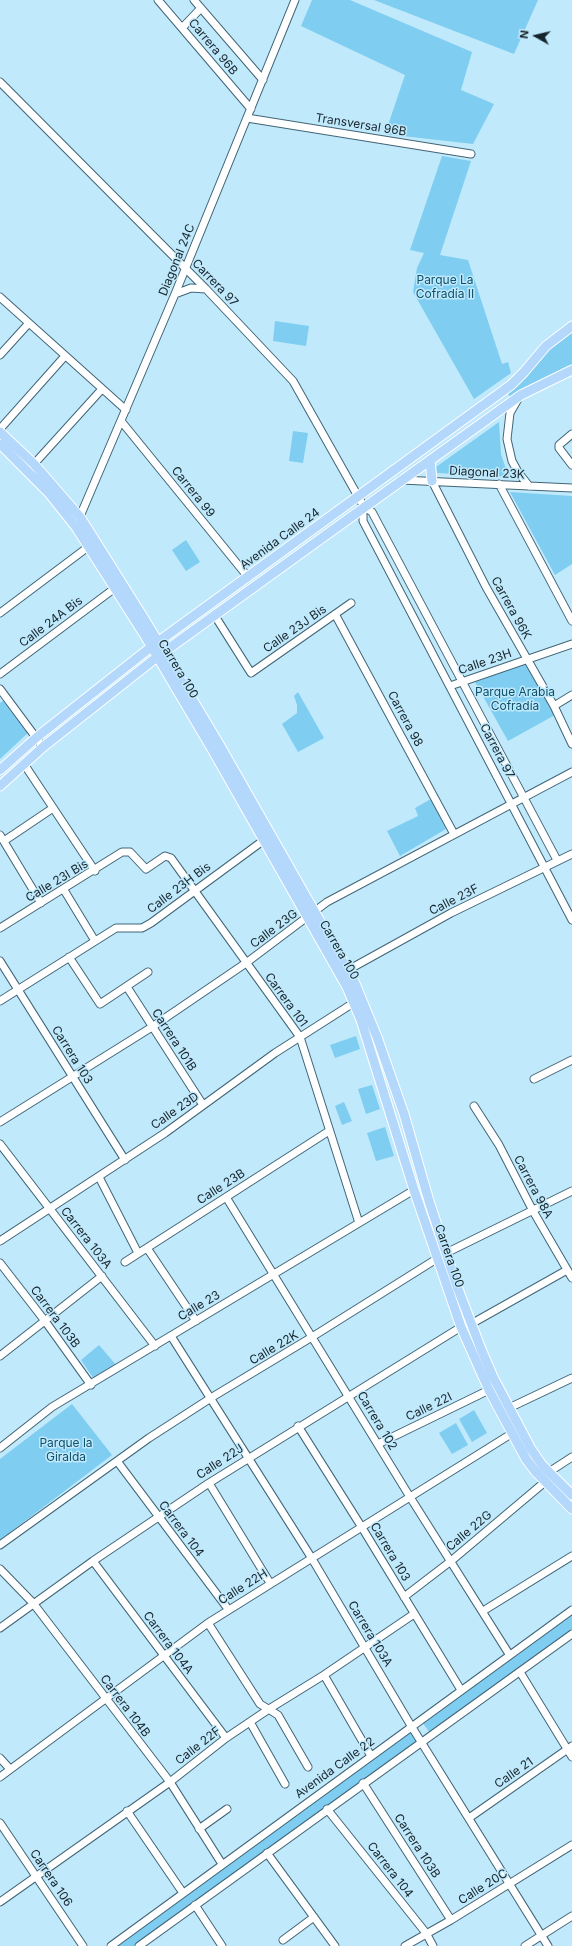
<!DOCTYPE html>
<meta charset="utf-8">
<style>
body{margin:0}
#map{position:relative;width:572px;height:1946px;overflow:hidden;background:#c1e9fc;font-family:Inter,sans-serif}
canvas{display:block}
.north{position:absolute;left:516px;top:16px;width:40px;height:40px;-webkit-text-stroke:3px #c1e9fc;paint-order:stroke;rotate:278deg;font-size:11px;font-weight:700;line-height:16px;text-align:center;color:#16252c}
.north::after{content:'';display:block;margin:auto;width:14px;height:18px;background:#16252c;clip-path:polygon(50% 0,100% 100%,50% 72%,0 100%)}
</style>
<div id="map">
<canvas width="572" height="1946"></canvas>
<div class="north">N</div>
</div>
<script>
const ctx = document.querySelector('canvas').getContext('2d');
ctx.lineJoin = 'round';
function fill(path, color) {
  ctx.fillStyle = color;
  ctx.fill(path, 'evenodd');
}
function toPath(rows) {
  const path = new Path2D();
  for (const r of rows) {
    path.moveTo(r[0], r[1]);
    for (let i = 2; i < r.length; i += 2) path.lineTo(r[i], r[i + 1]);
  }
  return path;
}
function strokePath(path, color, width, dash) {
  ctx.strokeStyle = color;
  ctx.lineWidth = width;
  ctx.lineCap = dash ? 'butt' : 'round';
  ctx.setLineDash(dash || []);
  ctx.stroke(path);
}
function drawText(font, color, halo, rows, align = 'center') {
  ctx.font = font + ' Inter,sans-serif';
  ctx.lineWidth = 3;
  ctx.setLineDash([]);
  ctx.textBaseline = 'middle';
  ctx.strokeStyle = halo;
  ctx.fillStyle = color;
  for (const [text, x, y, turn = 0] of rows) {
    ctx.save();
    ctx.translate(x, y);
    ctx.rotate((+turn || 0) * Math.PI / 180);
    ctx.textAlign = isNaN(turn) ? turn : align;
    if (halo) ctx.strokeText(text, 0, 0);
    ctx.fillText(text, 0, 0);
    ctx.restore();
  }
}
const green = toPath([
 [312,0,350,0,472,52,461,90,494,104,473,144,385,134,405,75,301,26],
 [374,0,538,0,514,54],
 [442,156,471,161,440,255,468,260,502,364,508,362,511,373,474,399,413,292,417,268,424,253,410,250],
 [275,321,309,326,306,346,273,341],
 [572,332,572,365,510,397,507,392,551,347],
 [499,422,501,454,505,466,512,477,437,473,436,467],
 [293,431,308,433,303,463,289,461],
 [510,492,572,496,572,564,555,575],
 [186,540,200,562,186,571,172,550],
 [525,663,555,715,508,741,475,682],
 [298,692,324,738,298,752,282,724,297,713,297,705,294,696],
 [4,700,30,731,0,759,0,703],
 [431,799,446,829,400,856,387,831,418,816,415,808],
 [356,1036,360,1049,335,1058,330,1045],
 [372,1085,380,1109,366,1114,358,1089],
 [344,1102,352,1121,342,1125,335,1106],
 [385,1127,394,1156,376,1161,367,1133],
 [99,1345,117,1366,94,1379,81,1360],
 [72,1404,112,1455,0,1540,0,1459],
 [474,1410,487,1433,472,1442,459,1419],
 [456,1423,468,1445,452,1454,439,1433],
 [572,1613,572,1629,430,1733,422,1722],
 [411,1730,418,1741,286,1835,135,1946,116,1946]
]);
const minor = toPath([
 [158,0,251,109],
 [194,0,263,80],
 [182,28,201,8],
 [0,82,206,289,293,381,364,507,372,512,557,860],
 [247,118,471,154],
 [175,294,191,288,206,289],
 [0,297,126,410],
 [0,355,29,323],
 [518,399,510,413,507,439,512,461,518,472,529,486],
 [121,421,248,577],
 [0,429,65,356],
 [572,434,559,445,559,448,572,465],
 [34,464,102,389],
 [401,480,572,488],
 [432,481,486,587,554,706,572,744],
 [499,484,572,621],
 [364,507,363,513,363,521,572,920],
 [78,521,175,294,295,0],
 [0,613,88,547],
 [335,614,454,834],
 [215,616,251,673,351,603],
 [0,674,115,588],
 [450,686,572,644],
 [0,689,43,747],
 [554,706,572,695],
 [24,764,95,871],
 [0,835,41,903],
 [4,841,53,808],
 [64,890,95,941],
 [0,928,122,852,130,852,146,869,165,856,171,858,300,1037,359,1223],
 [69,957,100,1004,148,972],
 [0,961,125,1160],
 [348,970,451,913,572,854],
 [127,987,203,1105],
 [0,1001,116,928,142,928,151,923,264,840],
 [534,1079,572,1060],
 [474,1106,499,1145,533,1211,572,1278],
 [0,1122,152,1027,246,963,327,902,572,772],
 [0,1144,155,1346],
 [99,1177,138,1253],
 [226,1197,410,1497,509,1654],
 [0,1241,165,1133,275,1053,358,1000],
 [147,1248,196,1321],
 [125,1262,329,1131],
 [0,1263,45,1321,91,1385],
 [471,1324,567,1270],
 [171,1336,311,1557,410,1724,548,1946],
 [0,1356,102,1276],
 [509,1408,572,1378],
 [298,1426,361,1526,461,1690],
 [378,1444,489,1390],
 [0,1448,52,1407,414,1190],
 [117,1461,228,1609],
 [549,1472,572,1457],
 [209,1483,270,1583],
 [0,1545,149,1438,214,1396,312,1337,446,1253,572,1191],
 [93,1561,226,1738],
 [0,1569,33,1603,170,1782,222,1864],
 [404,1597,451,1561,546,1481],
 [483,1611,572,1556],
 [208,1623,260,1704,278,1715,308,1767],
 [0,1628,93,1561,209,1483,461,1327],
 [520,1672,572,1757],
 [324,1675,371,1756],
 [250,1722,285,1784],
 [0,1758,10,1769],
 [0,1777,208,1623,511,1434],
 [363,1783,451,1920],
 [327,1809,426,1933,433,1946],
 [127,1811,183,1893],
 [469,1818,572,1746],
 [0,1823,83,1946],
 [199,1829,227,1809],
 [267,1853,335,1946],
 [0,1902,170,1782,226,1738,269,1709,324,1675,414,1614],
 [195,1905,222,1946],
 [283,1940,314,1917],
 [111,1946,572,1610],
 [139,1946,572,1634],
 [405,1946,451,1920,572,1845],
 [525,1946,572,1916]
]);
const major = toPath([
 [0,432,34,464,80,517,146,622,219,744,354,981,377,1037,404,1114,429,1201,458,1289,481,1349,493,1377,531,1449,542,1465,572,1495],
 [0,444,49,493,76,527,144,634,212,749,347,987,361,1020,414,1190,461,1327,489,1390,526,1459,535,1471,572,1509],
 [430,460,432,481],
 [0,770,37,737,151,647,511,385,524,372,546,346,572,326],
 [0,786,43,747,157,657,344,522,521,395,572,370]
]);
const streetNames = [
 ["Carrera 96B",213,47,50],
 ["Transversal 96B",361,125,9],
 ["Diagonal 24C",177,260,-68],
 ["Carrera 97",215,283,46],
 ["Diagonal 23K",487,473,3],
 ["Carrera 99",193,492,51],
 ["Avenida Calle 24",280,539,-36],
 ["Carrera 96K",511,608,61],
 ["Calle 24A Bis",51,622,-37],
 ["Calle 23J Bis",295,629,-35],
 ["Calle 23H",485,662,-19],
 ["Carrera 100",178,669,59],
 ["Carrera 98",405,719,62],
 ["Carrera 97",497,751,62],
 ["Calle 23I Bis",57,881,-31],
 ["Calle 23H Bis",179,888,-37],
 ["Calle 23F",454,900,-27],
 ["Calle 23G",274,929,-37],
 ["Carrera 100",339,950,60],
 ["Carrera 101",286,1000,54],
 ["Carrera 101B",174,1040,57],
 ["Carrera 103",72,1055,58],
 ["Calle 23D",175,1111,-35],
 ["Calle 23B",221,1187,-33],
 ["Carrera 98A",533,1187,62],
 ["Carrera 103A",86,1238,52],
 ["Carrera 100",449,1256,71],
 ["Calle 23",199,1306,-31],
 ["Carrera 103B",55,1317,53],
 ["Calle 22K",274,1348,-31],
 ["Calle 22I",429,1407,-26],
 ["Carrera 102",377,1421,59],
 ["Calle 22J",220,1462,-33],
 ["Carrera 104",181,1529,53],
 ["Calle 22G",469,1531,-40],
 ["Carrera 103",390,1552,59],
 ["Calle 22H",243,1587,-32],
 ["Carrera 103A",370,1634,59],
 ["Carrera 104A",168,1643,53],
 ["Carrera 104B",125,1706,53],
 ["Calle 22F",198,1746,-38],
 ["Avenida Calle 22",335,1768,-36],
 ["Calle 21",514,1773,-35],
 ["Carrera 103B",417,1846,57],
 ["Carrera 104",390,1870,52],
 ["Carrera 106",51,1878,56],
 ["Calle 20C",483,1887,-32]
];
const parkNames = [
 ["Parque La",445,280],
 ["Cofradía II",445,294],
 ["Parque Arabia",515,692],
 ["Cofradía",515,706],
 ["Parque la",66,1443],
 ["Giralda",66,1457]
];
fill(green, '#7fcdf0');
strokePath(minor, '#416576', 9);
strokePath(major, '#fff', 11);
strokePath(minor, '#fff', 7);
strokePath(major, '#b4d7fc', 9);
drawText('12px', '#16252c', '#c1e9fc', streetNames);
drawText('12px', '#0c516a', '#c1e9fc', parkNames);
</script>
